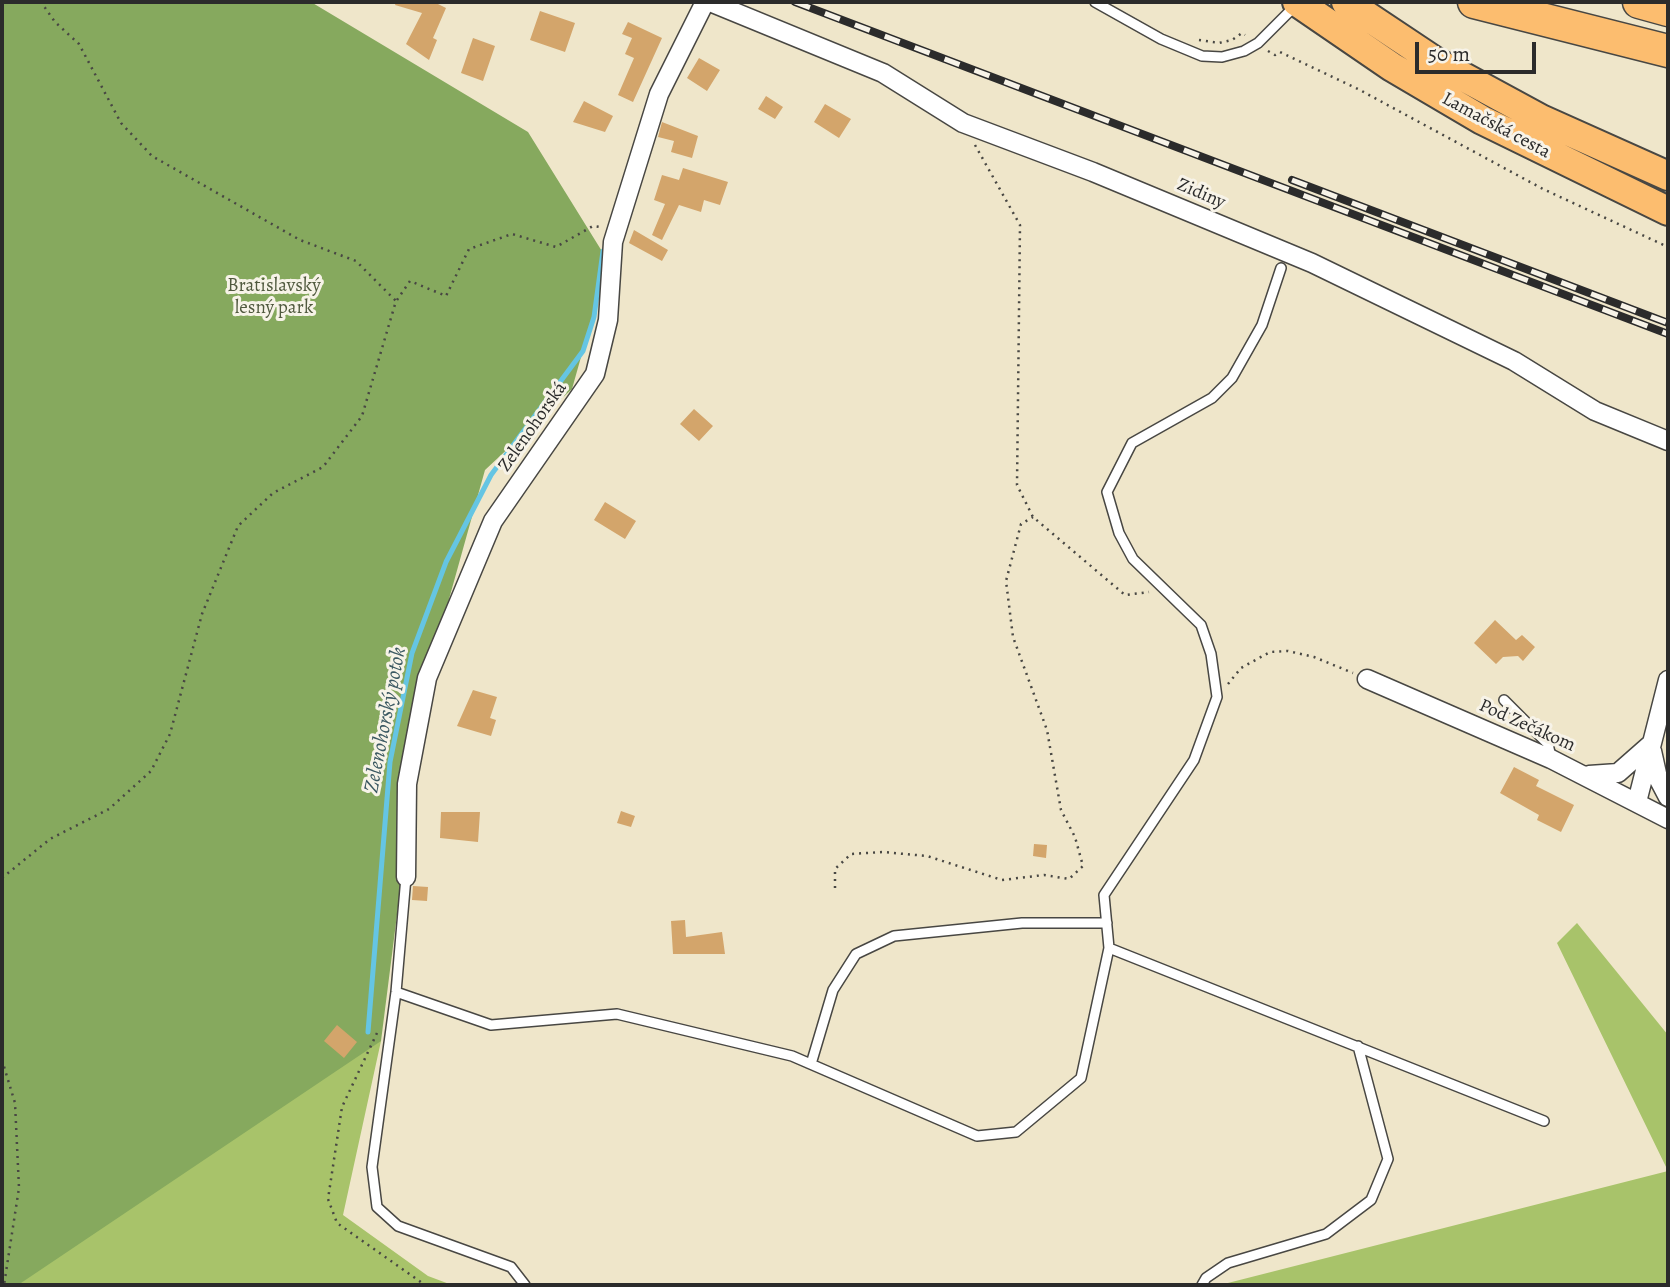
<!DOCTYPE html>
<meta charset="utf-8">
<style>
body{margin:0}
#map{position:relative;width:1670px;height:1287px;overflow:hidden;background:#efe6ca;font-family:Alegreya,serif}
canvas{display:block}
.frame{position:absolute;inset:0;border:4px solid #2b2b2b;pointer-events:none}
.scale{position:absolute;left:1415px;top:42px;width:121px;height:32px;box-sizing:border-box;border:4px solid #2b2b2b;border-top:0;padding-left:9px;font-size:21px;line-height:24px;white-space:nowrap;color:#2b2b2b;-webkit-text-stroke:5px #f7f3e8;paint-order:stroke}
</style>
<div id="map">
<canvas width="1670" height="1287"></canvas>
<div class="frame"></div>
<div class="scale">50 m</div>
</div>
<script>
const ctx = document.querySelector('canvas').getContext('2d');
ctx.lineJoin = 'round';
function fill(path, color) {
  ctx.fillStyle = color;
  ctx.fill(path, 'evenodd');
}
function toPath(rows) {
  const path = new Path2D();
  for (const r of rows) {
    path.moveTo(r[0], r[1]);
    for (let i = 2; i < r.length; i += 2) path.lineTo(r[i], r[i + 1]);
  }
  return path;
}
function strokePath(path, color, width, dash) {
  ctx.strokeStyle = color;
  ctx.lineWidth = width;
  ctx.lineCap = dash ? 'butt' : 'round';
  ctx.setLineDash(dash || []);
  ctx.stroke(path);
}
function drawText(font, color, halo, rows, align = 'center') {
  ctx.font = font + ' Alegreya,serif';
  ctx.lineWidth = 6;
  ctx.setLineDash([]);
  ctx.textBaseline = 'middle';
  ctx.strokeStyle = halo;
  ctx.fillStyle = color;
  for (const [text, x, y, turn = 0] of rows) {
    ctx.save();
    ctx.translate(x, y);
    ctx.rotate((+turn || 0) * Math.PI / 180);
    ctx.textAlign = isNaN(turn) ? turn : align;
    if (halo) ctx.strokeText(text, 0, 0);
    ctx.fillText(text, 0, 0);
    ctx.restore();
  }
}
const green = toPath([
 [1577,923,1668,1035,1668,1285,1220,1285,1668,1171,1557,943],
 [381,1027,381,1041,343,1215,428,1276,452,1285,17,1285]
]);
const forest = toPath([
 [2,2,311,2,528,132,608,261,572,389,485,470,427,678,381,1041,18,1285,2,1285]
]);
const stream = toPath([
 [368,1032,390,762,412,653,446,562,491,475,583,351,594,317,603,251]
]);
const building = toPath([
 [396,2,434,2,446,8,433,38,437,40,429,60,406,44,422,13,395,5],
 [540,11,575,23,565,52,530,40],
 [628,22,662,38,633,102,618,95,634,58,625,54,632,38,622,34],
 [473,38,495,46,483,81,461,73],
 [699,58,720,70,707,91,687,78],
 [766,96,783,107,775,119,758,109],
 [584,101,613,116,605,132,573,122],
 [825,104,851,119,839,138,814,122],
 [662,122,698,136,692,158,671,152,674,141,658,137],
 [683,168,728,182,720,205,704,200,701,212,679,205,662,240,652,235,665,204,654,200,662,175,679,180],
 [634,230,668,250,662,261,629,243],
 [694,409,713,426,699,441,680,424],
 [605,502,636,521,625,539,594,520],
 [1495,620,1516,640,1522,635,1535,647,1523,661,1518,656,1503,657,1496,664,1474,643],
 [473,690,497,697,490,718,496,720,491,736,457,726],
 [1514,767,1539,780,1536,786,1574,805,1561,832,1537,820,1539,815,1500,793],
 [621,811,635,816,631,827,617,823],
 [441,812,480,812,478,842,440,838],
 [1034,844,1047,845,1046,858,1033,856],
 [413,886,428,887,427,901,412,900],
 [685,920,686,937,722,932,725,954,673,954,671,921],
 [337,1025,357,1042,344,1058,324,1041]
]);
const path = toPath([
 [1199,40,1219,43,1232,40,1242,33,1245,35],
 [1268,51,1275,55,1280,52,1358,89,1543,189,1668,247],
 [975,145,1020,225,1017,485,1033,517,1125,595,1149,592],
 [397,300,410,281,446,296,469,249,512,234,556,247,593,226,600,227],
 [1228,684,1241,668,1270,652,1288,651,1314,657,1353,673],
 [2,878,50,839,109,809,151,771,170,734,202,614,238,526,273,493,323,467,362,416,396,301,356,261,300,240,152,156,121,123,79,44,55,22,41,2],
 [835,888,835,869,851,854,883,852,927,856,1002,880,1044,875,1069,879,1083,866,1075,837,1061,810,1047,730,1013,637,1006,581,1021,524,1033,517],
 [377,1033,342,1107,328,1199,337,1223,425,1285],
 [2,1060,15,1103,19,1188,4,1285]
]);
const service = toPath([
 [1095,2,1161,39,1202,56,1222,57,1244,51,1258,43,1296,5],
 [1504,700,1548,744,1551,757],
 [406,877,396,992,372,1167,377,1207,398,1226,511,1267,525,1285],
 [1109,948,1544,1121],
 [396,992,491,1025,617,1014,792,1056,977,1136,1016,1132,1081,1078,1109,948,1104,895,1194,760,1217,697,1211,654,1201,625,1133,559,1119,533,1107,492,1132,443,1212,398,1232,378,1262,325,1281,268],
 [811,1064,833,990,856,954,894,936,1022,923,1107,923],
 [1202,1285,1206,1278,1228,1263,1326,1234,1371,1200,1388,1159,1358,1046]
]);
const minor = toPath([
 [710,2,883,73,963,123,1093,172,1312,263,1514,361,1595,411,1668,441],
 [1367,679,1551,759,1668,819],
 [1652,751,1658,778,1668,797],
 [1589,775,1618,773,1651,744],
 [1637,802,1668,680],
 [406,877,407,784,427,678,493,521,595,374,608,320,613,242,659,94,705,2]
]);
const primary = toPath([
 [1297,2,1392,67,1482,120,1668,211],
 [1346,2,1436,62,1541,119,1668,176]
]);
const motorway = toPath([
 [1474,2,1668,51],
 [1639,2,1668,10]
]);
const rail = toPath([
 [795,2,1668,334],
 [1292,180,1668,323]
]);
const streetNames = [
 ["Lamačská cesta",1496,126,28],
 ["Zidiny",1201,194,23],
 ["Zelenohorská",533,427,-55],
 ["Pod Zečákom",1527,726,24]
];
const parkNames = [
 ["Bratislavský",274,286],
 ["lesný park",274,308]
];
const waterNames = [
 ["Zelenohorský potok",386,720,-79]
];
fill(green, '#a8c36a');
fill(forest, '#86a95e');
strokePath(stream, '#65c5e3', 5);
fill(building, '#d3a56b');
strokePath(service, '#484743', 12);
strokePath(minor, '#484743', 21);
strokePath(primary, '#484743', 32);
strokePath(motorway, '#484743', 35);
strokePath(path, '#484743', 2.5, [2, 5]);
strokePath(service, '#fff', 9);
strokePath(minor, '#fff', 18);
strokePath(primary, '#fcbd6f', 28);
strokePath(motorway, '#fcbd6f', 32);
strokePath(rail, '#2b2b2b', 8);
strokePath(rail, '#f7f3e8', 5, [16]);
drawText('19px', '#2b2b2b', '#f7f3e8', streetNames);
drawText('19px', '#50593e', '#f7f3e8', parkNames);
drawText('italic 21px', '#3c5962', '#f7f3e8', waterNames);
</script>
